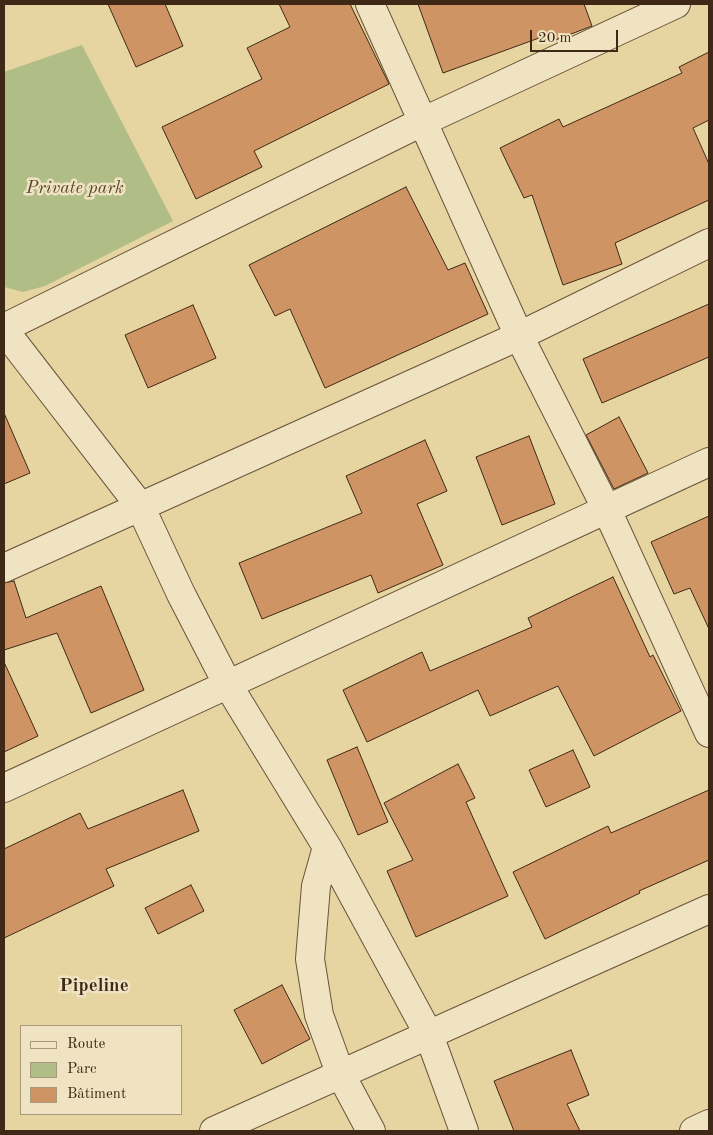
<!DOCTYPE html>
<meta charset="utf-8">
<style>
body{margin:0}
#map{position:relative;width:713px;height:1135px;overflow:hidden;background:#e6d4a1;font-family:"Old Standard TT",serif}
canvas{display:block}
.frame{position:absolute;inset:0;border:5px solid #402817;pointer-events:none}
.legend{position:absolute;left:20px;top:1025px;width:162px;height:90px;box-sizing:border-box;background:#efe3c2;border:1px solid #a9987e;margin:0;padding:6px 9px;list-style:none;font-size:15px;color:#402817}
.legend li{display:flex;align-items:center;gap:10px;height:25px}
.legend b{width:25px;border:1px solid #a9987e}
.scale{position:absolute;left:530px;top:30px;width:88px;height:22px;box-sizing:border-box;border:2px solid #402817;border-top:0;padding-left:6px;font-size:15px;line-height:18px;white-space:nowrap;color:#402817;-webkit-text-stroke:4px #efe3c2;paint-order:stroke}
</style>
<div id="map">
<canvas width="713" height="1135"></canvas>
<div class="frame"></div>
<ul class="legend">
<li><b style="height:6px;background:#efe3c2"></b>Route</li>
<li><b style="height:14px;background:#b1bd87"></b>Parc</li>
<li><b style="height:14px;background:#cf9464"></b>Bâtiment</li>
</ul>
<div class="scale">20 m</div>
</div>
<script>
const ctx = document.querySelector('canvas').getContext('2d');
ctx.lineJoin = 'round';
function fill(path, color) {
  ctx.fillStyle = color;
  ctx.fill(path, 'evenodd');
}
function toPath(rows) {
  const path = new Path2D();
  for (const r of rows) {
    path.moveTo(r[0], r[1]);
    for (let i = 2; i < r.length; i += 2) path.lineTo(r[i], r[i + 1]);
  }
  return path;
}
function strokePath(path, color, width, dash) {
  ctx.strokeStyle = color;
  ctx.lineWidth = width;
  ctx.lineCap = dash ? 'butt' : 'round';
  ctx.setLineDash(dash || []);
  ctx.stroke(path);
}
function drawText(font, color, halo, rows, align = 'center') {
  ctx.font = font + ' "Old Standard TT",serif';
  ctx.lineWidth = 5;
  ctx.setLineDash([]);
  ctx.textBaseline = 'middle';
  ctx.strokeStyle = halo;
  ctx.fillStyle = color;
  for (const [text, x, y, turn = 0] of rows) {
    ctx.save();
    ctx.translate(x, y);
    ctx.rotate((+turn || 0) * Math.PI / 180);
    ctx.textAlign = isNaN(turn) ? turn : align;
    if (halo) ctx.strokeText(text, 0, 0);
    ctx.fillText(text, 0, 0);
    ctx.restore();
  }
}
const green = toPath([
 [82,45,173,221,45,286,23,292,4,287,4,72]
]);
const building = toPath([
 [108,4,165,4,183,46,136,67,108,4],
 [279,4,350,4,389,84,254,151,262,167,196,199,162,127,262,79,247,48,290,27,279,4],
 [418,4,584,4,592,26,553,41,550,34,443,73,418,4],
 [709,52,709,120,693,128,709,164,709,200,615,243,622,264,563,285,532,195,524,198,500,148,559,119,563,127,682,73,679,67,709,52],
 [406,187,448,270,465,263,488,314,325,388,290,309,275,316,249,265,406,187],
 [709,304,709,357,602,403,583,359,709,304],
 [193,305,216,358,148,388,125,335,193,305],
 [4,413,30,473,4,484,4,413],
 [619,417,648,473,614,489,586,435,619,417],
 [529,436,555,504,502,525,476,457,529,436],
 [425,440,447,491,417,504,443,565,378,593,371,575,262,619,239,563,362,513,346,476,425,440],
 [709,516,709,629,690,588,674,594,651,542,709,516],
 [613,577,650,657,653,655,681,711,594,756,558,686,490,716,478,690,367,742,343,690,422,652,430,671,532,627,528,618,613,577],
 [14,581,26,618,101,586,144,690,91,713,57,633,4,650,4,583,14,581],
 [4,662,38,736,4,752,4,662],
 [357,747,388,822,358,835,327,760,357,747],
 [573,750,590,787,546,807,529,770,573,750],
 [458,764,475,798,466,802,508,896,416,937,387,871,413,860,384,803,458,764],
 [183,790,199,831,106,869,114,886,4,938,4,849,80,813,88,829,183,790],
 [709,790,709,860,639,891,640,893,545,939,513,872,608,826,611,833,709,790],
 [191,885,204,911,158,934,145,908,191,885],
 [282,985,310,1039,262,1064,234,1010,282,985],
 [571,1050,589,1095,567,1104,580,1131,514,1131,494,1081,571,1050]
]);
const minor = toPath([
 [370,4,519,336,607,510,709,733],
 [4,328,424,121,676,4],
 [4,330,140,506,181,594,228,685,327,847,429,1035,464,1131],
 [4,568,519,336,709,243],
 [4,788,709,462],
 [327,847,316,886,310,959,319,1015,340,1073,371,1131],
 [214,1131,709,909],
 [694,1131,709,1124]
]);
const parkNames = [
 ["Private park",75,188]
];
const neighbourhoodNames = [
 ["Pipeline",94,986]
];
fill(green, '#b1bd87');
fill(building, '#cf9464');
strokePath(building, '#402817', 1);
strokePath(minor, '#6a533a', 30);
strokePath(minor, '#efe3c2', 28);
drawText('italic 18px', '#57462d', '#efe3c2', parkNames);
drawText('bold 19px', '#402817', '#efe3c2', neighbourhoodNames);
</script>
